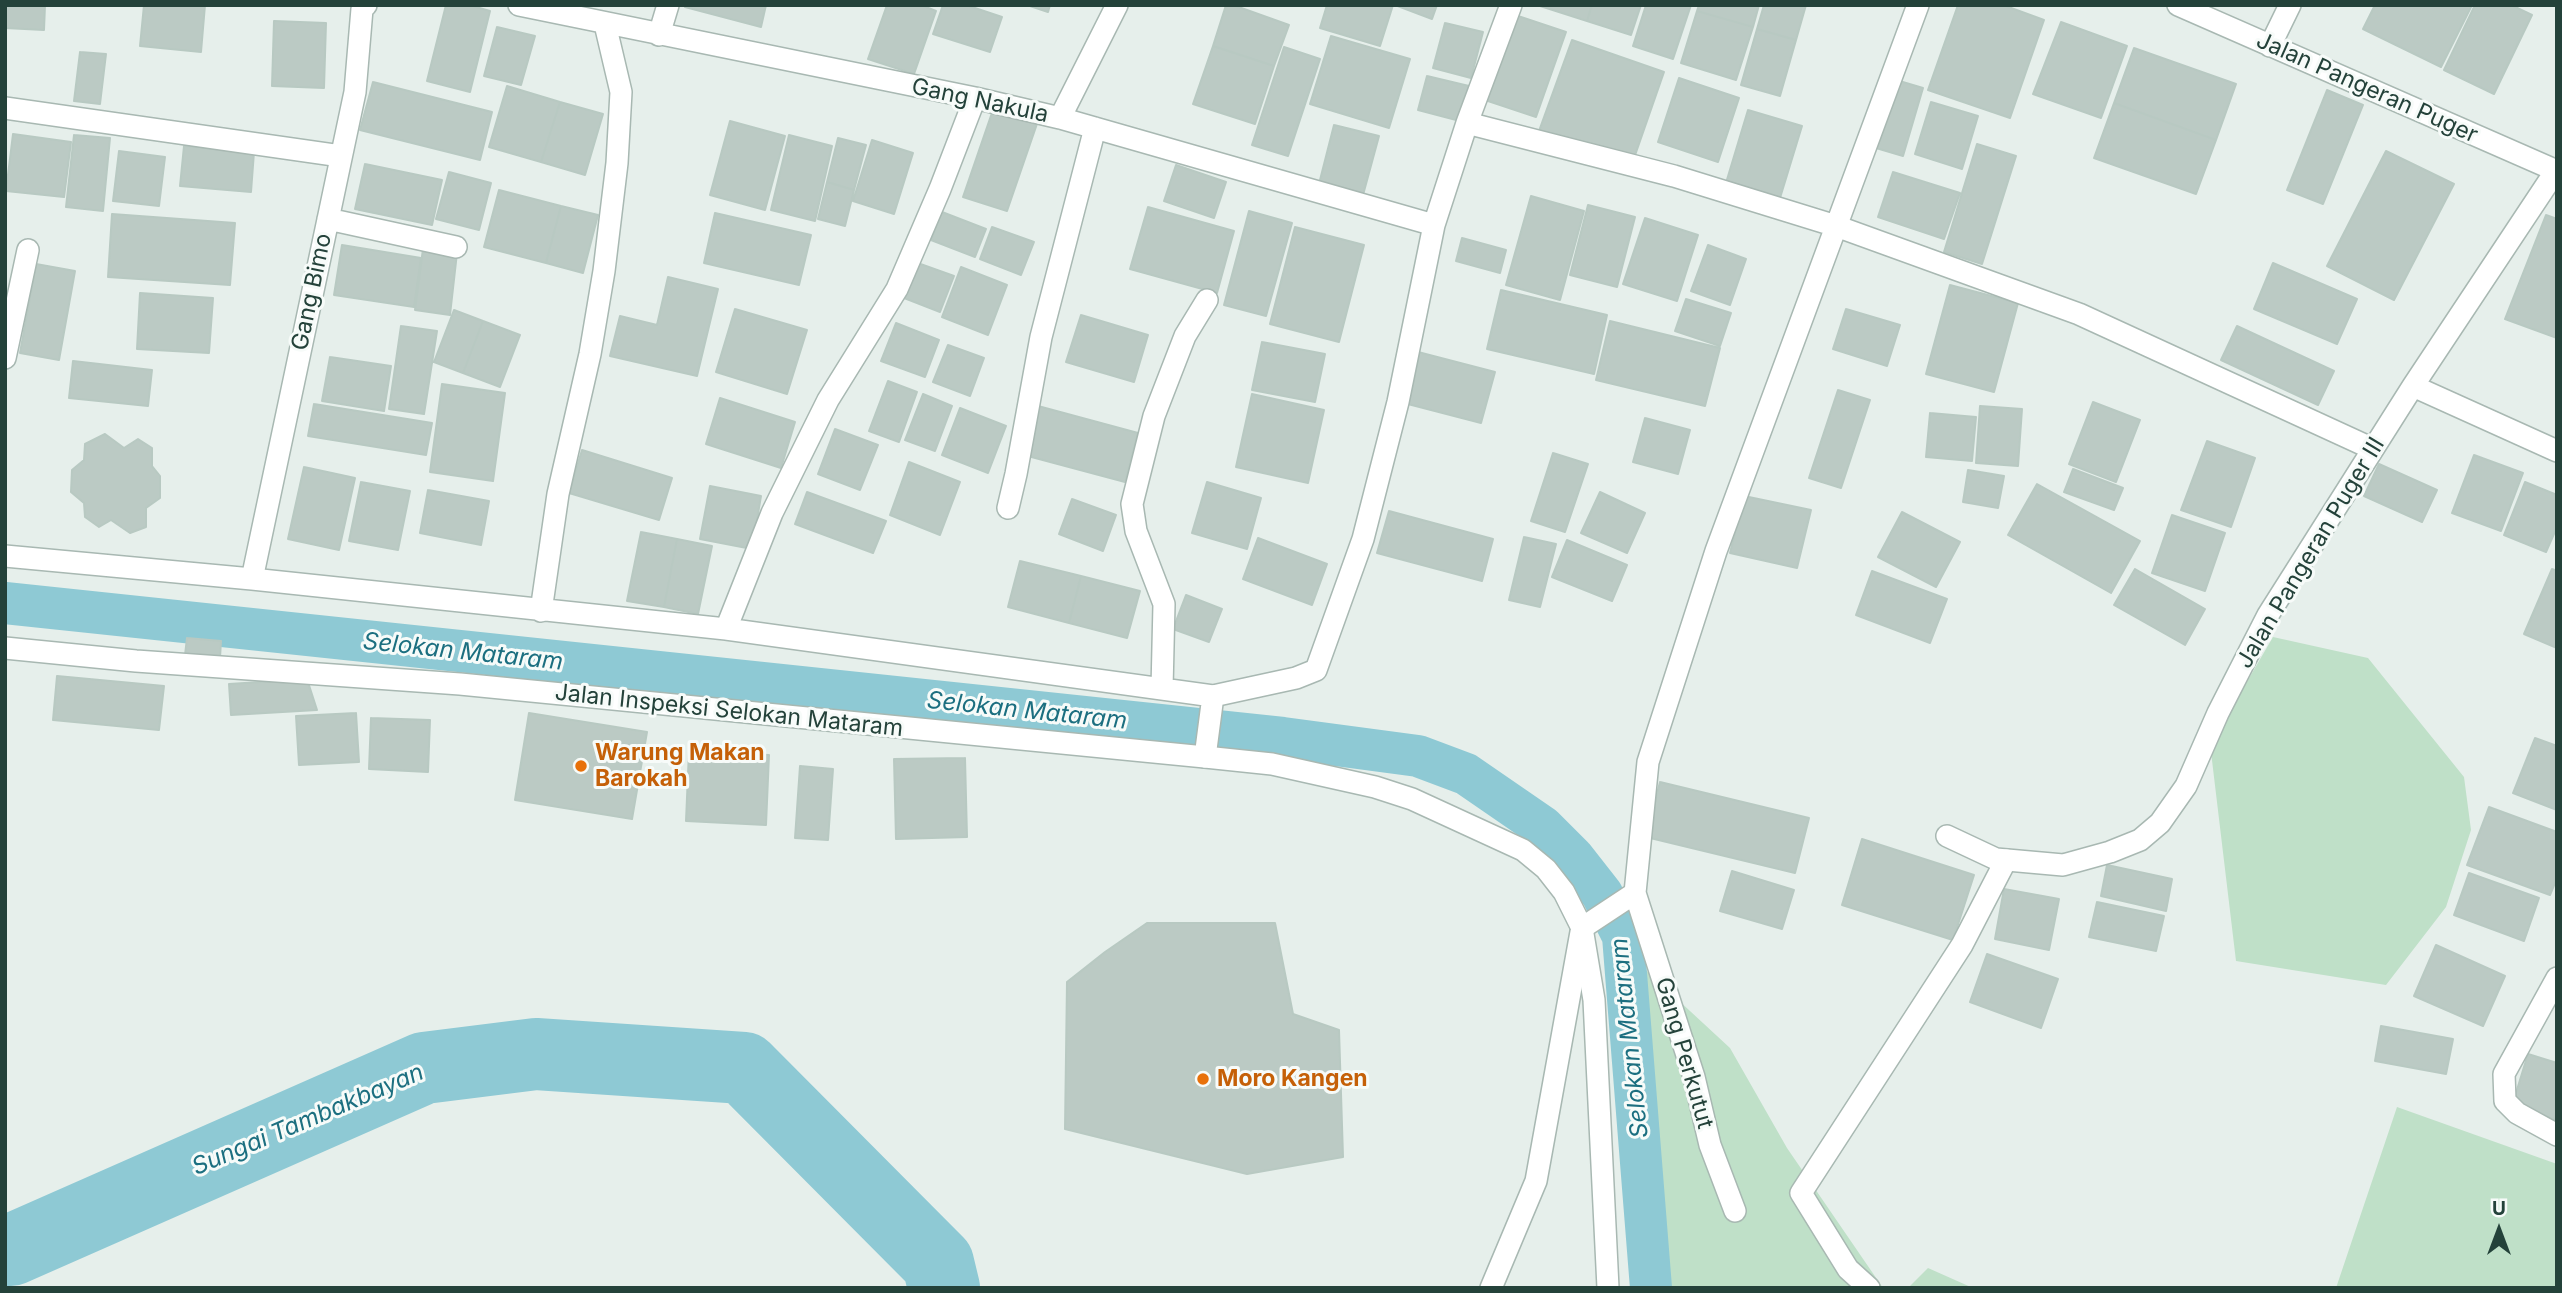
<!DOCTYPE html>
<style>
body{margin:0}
#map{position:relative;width:2562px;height:1293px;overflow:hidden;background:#e6efeb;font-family:Inter,sans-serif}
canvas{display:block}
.frame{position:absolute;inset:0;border:7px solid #24423a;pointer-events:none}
.north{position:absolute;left:2464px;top:1195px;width:70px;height:70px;-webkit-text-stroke:5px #f7fbf9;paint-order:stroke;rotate:0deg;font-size:19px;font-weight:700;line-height:28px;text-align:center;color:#24423a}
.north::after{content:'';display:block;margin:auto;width:24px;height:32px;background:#24423a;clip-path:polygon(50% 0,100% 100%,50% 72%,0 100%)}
</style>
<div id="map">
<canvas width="2562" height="1293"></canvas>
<div class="frame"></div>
<div class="north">U</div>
</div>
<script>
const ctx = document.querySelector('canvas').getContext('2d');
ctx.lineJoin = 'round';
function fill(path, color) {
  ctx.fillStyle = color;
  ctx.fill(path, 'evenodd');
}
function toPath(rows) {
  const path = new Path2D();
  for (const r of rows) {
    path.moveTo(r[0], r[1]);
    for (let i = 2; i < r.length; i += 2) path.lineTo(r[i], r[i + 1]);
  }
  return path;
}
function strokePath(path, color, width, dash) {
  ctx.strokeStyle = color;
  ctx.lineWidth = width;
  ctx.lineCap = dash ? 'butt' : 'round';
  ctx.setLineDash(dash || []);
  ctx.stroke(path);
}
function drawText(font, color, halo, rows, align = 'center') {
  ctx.font = font + ' Inter,sans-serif';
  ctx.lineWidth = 6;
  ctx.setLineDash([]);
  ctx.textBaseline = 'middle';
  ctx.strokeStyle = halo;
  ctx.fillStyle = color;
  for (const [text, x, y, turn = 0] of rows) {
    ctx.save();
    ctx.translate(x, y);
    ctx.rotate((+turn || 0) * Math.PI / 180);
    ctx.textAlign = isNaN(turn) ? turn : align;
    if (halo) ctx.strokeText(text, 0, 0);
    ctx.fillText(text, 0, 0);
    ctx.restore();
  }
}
const green = toPath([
 [2273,637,2368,658,2464,777,2471,830,2446,907,2386,985,2236,961,2211,752,2241,692],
 [1637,962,1730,1048,1787,1148,1883,1288,1666,1288],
 [2397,1107,2557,1164,2557,1288,2336,1288],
 [1928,1268,1973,1288,1908,1288]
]);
const canal = toPath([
 [5,603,1283,738,1418,756,1466,774,1543,827,1573,857,1602,894,1623,936,1651,1288]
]);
const river = toPath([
 [5,1250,11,1250,424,1068,536,1054,744,1068,938,1263,944,1288]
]);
const building = toPath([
 [5,5,45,5,44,30,5,28,5,5],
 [144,5,205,5,201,52,140,46,144,5],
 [446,5,469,5,490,11,470,92,427,81,446,5],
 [685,5,766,5,761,27,685,7,685,5],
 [887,5,921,5,936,11,914,74,868,59,887,5],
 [943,5,966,5,1002,17,990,52,933,34,943,5],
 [1027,5,1050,5,1048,12,1027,5],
 [1226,5,1233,5,1289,25,1274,66,1213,46,1226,5],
 [1327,5,1393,5,1380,46,1320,28,1327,5],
 [1395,5,1437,5,1432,19,1395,5],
 [1537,5,1592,5,1587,21,1537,5],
 [1592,5,1641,5,1631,35,1587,21,1592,5],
 [1646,5,1691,5,1673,59,1633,46,1646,5],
 [1699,5,1759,5,1753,27,1697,11,1699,5],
 [1764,5,1806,5,1796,40,1757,29,1764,5],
 [1958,5,2003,5,2044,20,2010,118,1928,90,1958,5],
 [2375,5,2472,5,2441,67,2363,29,2375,5],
 [2475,5,2511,5,2532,15,2494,94,2444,70,2475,5],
 [1697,11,1753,27,1736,80,1681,63,1697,11],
 [1515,15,1566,32,1536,117,1485,100,1515,15],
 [274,21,326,23,324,88,272,86,274,21],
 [2061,22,2127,46,2101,118,2033,94,2061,22],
 [1445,23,1483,32,1471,78,1433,68,1445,23],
 [497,27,535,36,521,85,484,76,497,27],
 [1757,29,1796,40,1780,96,1741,85,1757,29],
 [1331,36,1410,59,1389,128,1310,104,1331,36],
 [1572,40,1664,72,1632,164,1539,131,1572,40],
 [1213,46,1274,66,1255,124,1193,104,1213,46],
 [1284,47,1320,59,1288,156,1252,145,1284,47],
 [2134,48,2236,84,2216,140,2114,103,2134,48],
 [80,52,106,54,100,104,74,101,80,52],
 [1427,76,1469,86,1460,121,1418,110,1427,76],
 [1679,78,1739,98,1718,162,1658,142,1679,78],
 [1896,80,1923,88,1903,156,1876,148,1896,80],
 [373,82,492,112,480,160,360,130,373,82],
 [507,86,560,102,541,162,489,147,507,86],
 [2327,90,2363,105,2323,204,2287,190,2327,90],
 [560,102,603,114,585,175,541,162,560,102],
 [1931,102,1978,116,1962,169,1915,154,1931,102],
 [2114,103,2216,140,2196,194,2094,158,2114,103],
 [995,104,1039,118,1007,211,963,197,995,104],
 [1748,110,1802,126,1780,198,1726,183,1748,110],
 [730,121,785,136,765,210,710,195,730,121],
 [1334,125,1379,136,1363,195,1319,184,1334,125],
 [13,134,71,142,64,197,6,191,13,134],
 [74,135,110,138,103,211,66,207,74,135],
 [789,135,832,146,815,221,771,210,789,135],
 [838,138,866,145,854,190,827,182,838,138],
 [872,140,913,153,894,214,853,201,872,140],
 [1977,144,2016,156,1982,264,1944,252,1977,144],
 [184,146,254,152,251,192,180,186,184,146],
 [119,151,165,157,159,206,113,201,119,151],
 [2386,151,2454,184,2394,300,2327,266,2386,151],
 [365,164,442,180,432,225,355,209,365,164],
 [1176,165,1226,182,1214,218,1164,201,1176,165],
 [449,172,491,183,479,230,436,219,449,172],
 [1893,172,1960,193,1944,239,1878,217,1893,172],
 [827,182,854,190,845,226,818,219,827,182],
 [499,190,561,206,546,263,484,247,499,190],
 [1531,196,1584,211,1560,300,1506,285,1531,196],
 [1588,205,1635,217,1617,287,1570,275,1588,205],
 [561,206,598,215,583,273,546,263,561,206],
 [1148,207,1234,231,1217,293,1130,269,1148,207],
 [1249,211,1292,223,1266,316,1224,305,1249,211],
 [942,212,986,229,975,257,931,240,942,212],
 [715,213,811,235,799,285,704,263,715,213],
 [112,214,235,223,230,285,108,277,112,214],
 [2546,215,2557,219,2557,338,2505,319,2546,215],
 [1645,218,1698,235,1677,301,1623,284,1645,218],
 [992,227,1034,242,1021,275,980,259,992,227],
 [1295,227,1364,245,1339,342,1270,324,1295,227],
 [1462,238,1506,250,1500,273,1456,261,1462,238],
 [342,245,421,258,414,307,334,295,342,245],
 [1708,245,1746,259,1730,305,1691,291,1708,245],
 [423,249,457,253,450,315,415,310,423,249],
 [912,261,954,276,940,312,899,296,912,261],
 [2273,263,2357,299,2337,344,2254,309,2273,263],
 [36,264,75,271,59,360,20,353,36,264],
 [961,267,1007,285,988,335,942,317,961,267],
 [668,277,718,289,697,376,610,356,620,316,657,325,668,277],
 [1950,285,2018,303,1994,392,1926,374,1950,285],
 [1501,290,1607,315,1594,374,1487,349,1501,290],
 [140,293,213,298,209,353,137,349,140,293],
 [1686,299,1731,313,1720,346,1675,331,1686,299],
 [735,309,807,330,787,394,716,372,735,309],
 [1846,309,1900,325,1887,366,1833,349,1846,309],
 [454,310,483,321,463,373,434,362,454,310],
 [1081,315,1148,335,1134,382,1066,362,1081,315],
 [483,321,520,335,500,387,463,373,483,321],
 [1610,321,1720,348,1705,406,1596,380,1610,321],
 [896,323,939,340,925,377,881,361,896,323],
 [401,326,437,331,424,414,389,409,401,326],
 [2237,326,2334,371,2318,405,2221,360,2237,326],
 [1262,342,1325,354,1315,402,1252,390,1262,342],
 [948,345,984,358,970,396,933,382,948,345],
 [1418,352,1495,372,1481,423,1404,403,1418,352],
 [330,357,391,366,384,411,322,401,330,357],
 [73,361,152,370,148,406,69,398,73,361],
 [888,381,917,392,899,442,869,431,888,381],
 [442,384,505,393,493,481,430,472,442,384],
 [1838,390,1870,400,1841,488,1809,478,1838,390],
 [923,394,952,406,935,451,905,440,923,394],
 [1252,394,1324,410,1308,483,1236,467,1252,394],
 [720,398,795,422,781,468,706,444,720,398],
 [2093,402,2140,420,2116,482,2069,464,2093,402],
 [314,404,432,423,426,455,308,436,314,404],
 [1038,406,1138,433,1125,482,1024,455,1038,406],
 [1980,406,2022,409,2018,466,1976,463,1980,406],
 [960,408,1006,426,988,473,942,455,960,408],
 [1930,413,1976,417,1972,461,1926,457,1930,413],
 [1645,418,1690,430,1678,474,1633,462,1645,418],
 [835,429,878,445,860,490,818,474,835,429],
 [105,434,124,448,138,439,152,448,152,466,160,476,160,498,146,508,146,527,130,533,111,520,99,527,85,517,84,503,71,492,72,470,84,460,85,444,105,434],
 [2207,441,2255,458,2231,527,2181,510,2207,441],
 [582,450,672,478,659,520,569,493,582,450],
 [1553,453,1588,464,1565,532,1531,521,1553,453],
 [2474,455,2523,473,2501,531,2452,513,2474,455],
 [909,462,960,482,940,535,890,515,909,462],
 [2379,464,2437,490,2422,522,2364,496,2379,464],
 [304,467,355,478,339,550,288,539,304,467],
 [2073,469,2123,488,2114,510,2064,492,2073,469],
 [1968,470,2004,476,1998,508,1963,502,1968,470],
 [361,482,410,491,398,550,349,541,361,482],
 [1207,482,1261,498,1247,549,1192,533,1207,482],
 [2525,482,2557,495,2557,527,2546,552,2504,535,2525,482],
 [2037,484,2140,541,2111,593,2008,535,2037,484],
 [710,486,761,496,752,549,700,539,710,486],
 [428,490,489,501,481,545,420,533,428,490],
 [807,492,886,521,873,553,795,524,807,492],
 [1600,492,1645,513,1627,553,1581,533,1600,492],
 [1744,496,1811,510,1797,568,1730,553,1744,496],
 [1072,499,1116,515,1103,551,1059,534,1072,499],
 [1389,511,1493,539,1482,581,1377,553,1389,511],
 [1902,512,1960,542,1936,587,1878,557,1902,512],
 [2172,515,2225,533,2205,591,2152,573,2172,515],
 [641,532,677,539,664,607,627,601,641,532],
 [1524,537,1556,544,1540,607,1509,600,1524,537],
 [1258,538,1327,564,1312,605,1243,579,1258,538],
 [677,539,712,546,698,614,664,607,677,539],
 [1567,540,1627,565,1612,601,1552,577,1567,540],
 [1020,561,1081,576,1069,623,1008,607,1020,561],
 [2135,569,2205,609,2185,645,2114,605,2135,569],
 [2552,569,2557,571,2557,648,2524,634,2552,569],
 [1872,571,1947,599,1930,643,1856,615,1872,571],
 [1081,576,1140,591,1127,638,1069,623,1081,576],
 [1186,595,1222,609,1209,642,1173,629,1186,595],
 [187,638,221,641,220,658,185,655,187,638],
 [57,676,164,686,159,730,53,720,57,676],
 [307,679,317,710,231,715,229,684,307,679],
 [356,713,359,762,299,765,296,716,356,713],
 [529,713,647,732,632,819,515,800,529,713],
 [371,718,430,720,428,772,369,769,371,718],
 [2535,738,2557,746,2557,810,2513,793,2535,738],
 [689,751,769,755,766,825,686,821,689,751],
 [965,758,967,837,896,839,894,759,965,758],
 [800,766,833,769,828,840,795,838,800,766],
 [1660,782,1809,818,1795,873,1646,837,1660,782],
 [2489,807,2557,832,2557,878,2550,895,2467,865,2489,807],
 [1862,839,1974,875,1953,940,1842,905,1862,839],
 [2107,865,2172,879,2166,911,2101,896,2107,865],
 [1732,871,1794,890,1782,929,1720,911,1732,871],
 [2469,873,2539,898,2524,941,2454,915,2469,873],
 [2004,889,2059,899,2049,950,1995,939,2004,889],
 [2097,902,2164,916,2156,951,2089,937,2097,902],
 [1147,923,1275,923,1293,1014,1339,1030,1343,1157,1247,1174,1065,1129,1067,982,1105,952,1147,923],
 [2436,945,2505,976,2483,1026,2414,996,2436,945],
 [1987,954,2058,979,2041,1028,1970,1002,1987,954],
 [2381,1026,2453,1039,2446,1074,2375,1061,2381,1026],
 [2528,1054,2557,1063,2557,1120,2512,1106,2528,1054]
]);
const service = toPath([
 [1491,1288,1536,1181,1581,932],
 [1869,1288,1848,1269,1801,1193,1962,945,2006,860]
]);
const minor = toPath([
 [519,5,975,98,1060,118,1434,225],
 [2178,5,2557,171],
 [659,35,668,5],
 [2270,46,2290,5],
 [5,108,341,156],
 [1060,118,1117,5],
 [1467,123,1674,176,1836,226,2079,314,2373,449],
 [328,219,456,247],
 [5,358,28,250],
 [2413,386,2557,451],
 [1008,508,1016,474,1041,337,1095,128],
 [5,556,252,579,726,629,1213,696,1296,678,1316,670,1363,539,1398,402,1434,225,1467,123,1511,5],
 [252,579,355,92,362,9,366,5],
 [541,611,558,494,590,354,604,271,617,163,621,92,605,24],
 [726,629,772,513,828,400,897,289,940,189,975,98],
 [1162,689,1164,604,1136,531,1132,504,1154,416,1185,336,1207,300],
 [1205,757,1213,696],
 [1947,836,1996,859,2063,865,2110,852,2140,840,2160,823,2186,786,2218,713,2268,615,2413,386,2557,169],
 [1635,893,1694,1077,1710,1145,1735,1211],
 [1582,928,1635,893,1648,762,1716,551,1918,5],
 [2557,978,2504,1074,2505,1101,2517,1113,2557,1135]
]);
const tertiary = toPath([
 [5,648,136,661,460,684,1205,757,1272,764,1375,787,1412,799,1523,850,1546,869,1564,892,1582,928,1594,1000,1608,1288]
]);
const markers = [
 [581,766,7,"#e8710a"],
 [1203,1079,7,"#e8710a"]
];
const streetNames = [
 ["Jalan Pangeran Puger",2367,88,24],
 ["Gang Nakula",980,101,12],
 ["Gang Bimo",312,292,-78],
 ["Jalan Pangeran Puger III",2311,553,-59],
 ["Jalan Inspeksi Selokan Mataram",729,711,6],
 ["Gang Perkutut",1684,1053,74]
];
const foodNames = [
 ["Warung Makan",595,753],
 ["Barokah",595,779],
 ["Moro Kangen",1217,1079]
];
const waterNames = [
 ["Selokan Mataram",463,652,6],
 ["Selokan Mataram",1027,711,6],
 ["Selokan Mataram",1630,1038,-96],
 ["Sungai Tambakbayan",308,1120,-23]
];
fill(green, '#bfe0c8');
strokePath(canal, '#8ec9d4', 42);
strokePath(river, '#8ec9d4', 72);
fill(building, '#bbcac4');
strokePath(building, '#b8c9c2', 2);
strokePath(service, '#a8b8b2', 24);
strokePath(minor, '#a8b8b2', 24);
strokePath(tertiary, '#a8b8b2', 24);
strokePath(service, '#fff', 21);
strokePath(minor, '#fff', 21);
strokePath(tertiary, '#fff', 21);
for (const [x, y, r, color] of markers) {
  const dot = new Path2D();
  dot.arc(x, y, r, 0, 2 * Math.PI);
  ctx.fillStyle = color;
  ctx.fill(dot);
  strokePath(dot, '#f7fbf9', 2.5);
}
drawText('23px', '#24423a', '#f7fbf9', streetNames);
drawText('bold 23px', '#c56008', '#f7fbf9', foodNames, 'left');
drawText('italic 24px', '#1c6f80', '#f7fbf9', waterNames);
</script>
